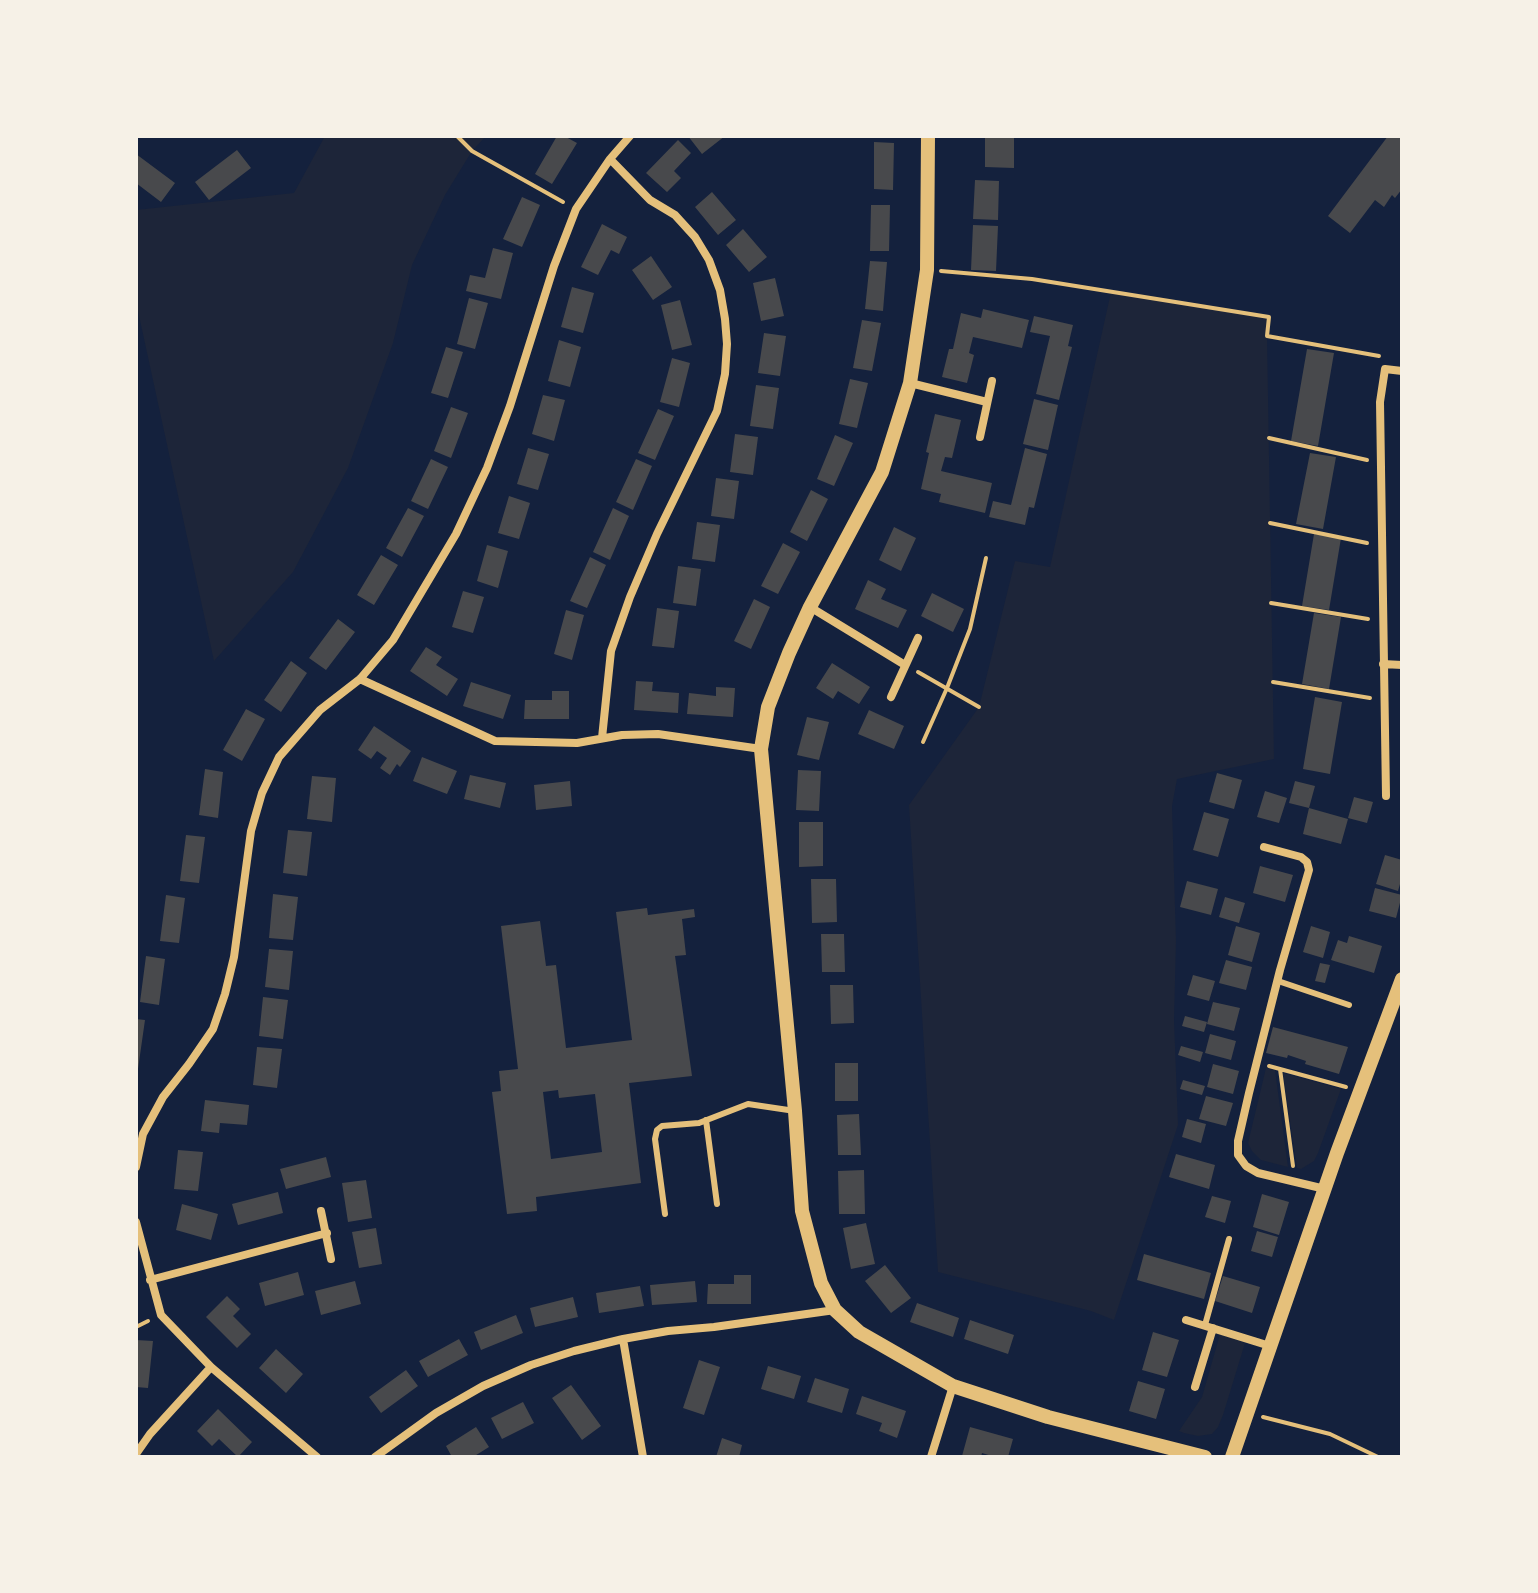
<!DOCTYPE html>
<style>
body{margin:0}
#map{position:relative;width:1538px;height:1593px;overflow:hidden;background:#14213d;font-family:"Source Sans 3",sans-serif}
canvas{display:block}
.frame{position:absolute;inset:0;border:138px solid #f6f1e7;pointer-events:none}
</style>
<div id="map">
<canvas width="1538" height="1593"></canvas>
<div class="frame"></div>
</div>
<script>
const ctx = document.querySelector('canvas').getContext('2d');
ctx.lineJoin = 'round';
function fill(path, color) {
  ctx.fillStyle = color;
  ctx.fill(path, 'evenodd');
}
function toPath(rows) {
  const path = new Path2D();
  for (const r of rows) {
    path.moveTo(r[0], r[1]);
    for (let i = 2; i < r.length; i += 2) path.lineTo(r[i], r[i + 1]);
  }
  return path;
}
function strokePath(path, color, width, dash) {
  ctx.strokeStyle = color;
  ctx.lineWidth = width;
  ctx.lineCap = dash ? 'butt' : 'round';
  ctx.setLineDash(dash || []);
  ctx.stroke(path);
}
const green = toPath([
 [325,136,486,136,472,151,445,195,412,265,393,343,348,468,293,572,214,661,136,302,136,210,294,193],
 [1111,292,1269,317,1267,336,1274,759,1177,779,1172,806,1176,941,1174,1020,1178,1125,1114,1320,1091,1311,938,1272,909,805,979,707,1015,561,1050,567],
 [1266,1068,1275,1070,1288,1167,1261,1160,1252,1151,1248,1143],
 [1283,1073,1341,1089,1318,1153,1314,1161,1301,1169,1297,1168],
 [1220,1334,1245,1343,1223,1415,1218,1427,1212,1434,1198,1436,1184,1433,1179,1431,1202,1397]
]);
const building = toPath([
 [557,136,564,136,577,143,552,184,535,174],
 [688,136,725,136,702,154],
 [985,136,1014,136,1014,168,985,167],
 [1388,136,1402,136,1402,189,1395,198,1392,195,1384,207,1375,200,1350,233,1328,216],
 [678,140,691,153,674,171,681,178,667,192,646,173],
 [874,142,894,143,893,190,874,189],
 [237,150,251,168,209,200,195,182],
 [136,154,175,183,161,202,136,183],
 [975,180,999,181,998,220,973,219],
 [712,192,736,220,718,235,695,207],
 [522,197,540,205,522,247,503,239],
 [871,205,890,205,889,251,870,251],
 [602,224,627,237,619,254,611,250,598,275,581,267],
 [973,225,998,226,996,271,971,270],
 [743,229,767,257,749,272,726,245],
 [493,248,513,253,501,299,466,291,470,275,485,278],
 [651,256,672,287,653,300,632,270],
 [870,261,887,262,883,311,865,309],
 [775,278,784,316,761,321,753,283],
 [572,287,594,293,583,333,561,327],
 [469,298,488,303,475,349,457,344],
 [680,300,692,345,672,350,661,305],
 [983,309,1029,320,1022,348,973,337,969,353,974,355,967,383,942,377,949,349,953,349,961,313,981,318],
 [1034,316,1073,325,1068,346,1072,347,1059,400,1036,394,1050,336,1030,332],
 [862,320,881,323,872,371,853,368],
 [764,333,786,336,780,376,758,373],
 [559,340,581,347,570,387,548,381],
 [446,347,463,352,448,398,431,393],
 [1307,349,1334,353,1318,446,1291,441],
 [672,358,690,363,679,407,660,402],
 [850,379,868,383,857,428,839,424],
 [756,385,779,388,773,429,750,426],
 [543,395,565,400,554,441,532,434],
 [1034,399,1058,405,1048,450,1023,444],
 [451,407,468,413,451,458,434,451],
 [658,409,674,416,655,460,638,453],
 [935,414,961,420,952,458,945,457,941,471,992,483,985,513,939,502,941,494,921,489,929,453,926,452],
 [735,434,758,437,753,475,730,472],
 [835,435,853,443,834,486,817,479],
 [528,448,549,454,538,490,517,484],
 [1025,448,1047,454,1034,508,1029,507,1025,525,989,517,993,501,1011,505],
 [1310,453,1336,457,1323,529,1296,524],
 [431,459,448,467,428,509,411,501],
 [636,459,652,466,633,510,616,502],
 [716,478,739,481,734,519,711,516],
 [811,490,828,499,807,541,790,532],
 [509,496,530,503,519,539,498,533],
 [408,508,424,516,402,557,386,548],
 [613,508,629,516,610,560,593,552],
 [697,522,720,525,715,562,692,559],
 [894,527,916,538,901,571,879,560],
 [1314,534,1341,538,1329,610,1302,606],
 [783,543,800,552,778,594,761,586],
 [487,545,508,551,498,588,477,581],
 [381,555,398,565,374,605,357,595],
 [590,557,606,565,587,608,570,601],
 [678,566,701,569,696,606,673,603],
 [868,580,886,589,881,599,907,610,898,628,855,609],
 [463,591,484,597,473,633,452,627],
 [932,593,964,609,953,632,921,616],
 [754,599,770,607,751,649,734,641],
 [657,608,679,611,674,648,652,646],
 [566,610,584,615,572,660,554,654],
 [1314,613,1341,617,1329,689,1302,684],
 [338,619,355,632,326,670,309,658],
 [426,647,442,657,436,665,458,679,447,696,410,671],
 [291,661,307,673,281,712,264,700],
 [832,663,870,687,859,704,838,691,833,699,816,688],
 [636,681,653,682,652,691,679,693,678,713,634,710],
 [471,682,511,695,503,719,463,706],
 [716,687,735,688,733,717,687,714,689,693,716,696],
 [552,691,569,691,569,719,524,719,525,700,552,700],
 [1315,697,1342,702,1330,774,1303,769],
 [246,709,265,719,242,761,223,750],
 [869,710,904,726,894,749,858,734],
 [807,717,829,722,819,760,797,755],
 [374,726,411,751,400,767,397,764,390,775,380,768,387,758,377,751,371,759,358,750],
 [422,757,457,771,447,794,413,781],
 [205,769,223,772,218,818,199,815],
 [798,770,821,771,819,811,796,810],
 [1217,773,1242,780,1234,809,1209,802],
 [470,775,506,783,500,808,464,799],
 [312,776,336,778,332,822,307,819],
 [570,781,572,806,536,810,534,785],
 [1295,781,1315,786,1309,808,1289,803],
 [1265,791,1287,798,1279,823,1257,817],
 [1354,797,1373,802,1367,823,1348,818],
 [1309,808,1348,819,1341,844,1303,834],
 [1204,812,1229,819,1218,857,1193,850],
 [799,822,823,822,823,866,799,867],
 [288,830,312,832,307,876,283,873],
 [186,835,205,837,199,883,180,881],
 [1385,855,1402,860,1402,877,1398,891,1376,884],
 [1260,866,1293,875,1285,902,1253,893],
 [811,879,836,879,837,922,812,923],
 [1187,881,1218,889,1211,915,1180,907],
 [1375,888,1402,895,1396,918,1369,911],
 [273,894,298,897,293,940,269,938],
 [166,895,185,898,179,943,160,941],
 [1225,897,1245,903,1239,923,1219,917],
 [647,908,648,915,694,909,695,917,682,919,686,955,675,956,692,1076,629,1083,641,1183,536,1197,537,1211,507,1214,492,1092,501,1091,499,1071,518,1069,501,926,540,921,546,966,556,965,566,1048,632,1040,616,912],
 [558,1090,559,1098,595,1094,602,1152,551,1159,543,1092],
 [1236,926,1260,933,1252,962,1228,955],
 [1311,926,1330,932,1323,958,1303,952],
 [821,934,844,934,845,972,822,972],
 [1349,936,1382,946,1374,973,1331,960,1338,940,1347,943],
 [269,949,293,951,289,990,265,987],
 [146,956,165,959,159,1005,140,1002],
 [1226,960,1252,967,1246,990,1219,983],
 [1320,963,1330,965,1325,983,1315,981],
 [1193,975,1215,981,1209,1001,1187,995],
 [830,985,853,985,854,1023,831,1024],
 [263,997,288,1000,283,1039,259,1036],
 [1213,1002,1240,1008,1234,1031,1207,1024],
 [1185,1016,1207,1022,1204,1032,1182,1026],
 [136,1019,145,1020,138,1069,136,1069],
 [1273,1027,1348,1047,1339,1074,1305,1064,1306,1061,1288,1055,1287,1058,1266,1053],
 [1210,1034,1236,1041,1231,1060,1205,1053],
 [1181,1046,1203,1052,1200,1062,1178,1055],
 [257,1047,282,1049,277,1088,253,1085],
 [835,1063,858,1063,858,1101,835,1101],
 [1213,1064,1239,1071,1233,1094,1207,1087],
 [1183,1080,1205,1086,1202,1095,1180,1089],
 [1206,1096,1233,1103,1226,1126,1199,1119],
 [205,1100,249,1105,247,1125,220,1123,219,1133,201,1131],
 [859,1114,861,1155,838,1155,837,1115],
 [1187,1119,1206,1124,1201,1143,1182,1137],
 [178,1150,203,1152,198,1191,174,1189],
 [1176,1154,1215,1165,1209,1189,1169,1177],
 [326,1157,331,1177,286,1189,280,1169],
 [864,1170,865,1214,839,1214,838,1171],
 [366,1180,372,1218,348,1222,342,1183],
 [278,1192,283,1213,238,1225,232,1204],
 [1262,1194,1289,1202,1279,1235,1253,1227],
 [1212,1196,1231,1201,1225,1223,1205,1217],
 [182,1204,218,1214,211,1240,176,1230],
 [866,1223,875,1264,851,1269,843,1228],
 [376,1228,382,1264,359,1268,352,1232],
 [1257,1231,1278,1237,1272,1257,1251,1251],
 [1144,1254,1211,1273,1204,1299,1137,1280],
 [885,1265,911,1298,891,1313,865,1281],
 [298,1272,304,1295,265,1306,259,1283],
 [734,1275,751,1275,751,1304,707,1304,708,1284,734,1284],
 [1223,1276,1260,1287,1252,1313,1215,1301],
 [355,1281,361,1304,321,1315,315,1291],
 [695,1281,697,1302,652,1305,650,1285],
 [640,1286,644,1306,599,1313,596,1293],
 [227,1296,240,1309,233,1316,251,1334,237,1348,206,1317],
 [573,1297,578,1317,535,1327,530,1308],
 [917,1303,959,1318,953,1337,910,1322],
 [516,1315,523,1333,481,1350,474,1332],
 [970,1320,1014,1335,1008,1354,964,1339],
 [1153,1332,1179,1340,1167,1377,1142,1370],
 [459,1339,468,1355,428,1377,419,1361],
 [136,1340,153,1341,148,1388,136,1387],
 [276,1349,303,1374,286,1393,259,1368],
 [699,1360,720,1367,704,1415,683,1408],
 [768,1366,801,1376,794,1399,761,1389],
 [406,1370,418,1386,381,1413,369,1397],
 [815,1378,849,1389,842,1413,807,1402],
 [1138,1381,1165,1389,1156,1419,1129,1411],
 [571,1385,601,1426,582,1440,552,1398],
 [862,1396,906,1411,897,1438,879,1431,882,1423,856,1414],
 [523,1402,534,1423,502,1439,491,1418],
 [218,1409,252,1442,238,1457,219,1439,212,1446,197,1431],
 [476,1427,489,1447,473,1457,452,1457,446,1446],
 [970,1427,1013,1439,1008,1457,995,1457,982,1453,981,1457,962,1456],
 [722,1438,742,1445,739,1457,716,1457]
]);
const path = toPath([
 [457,136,472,151,563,202],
 [941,271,1032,279,1269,317,1267,336,1379,356],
 [1269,438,1367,460],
 [1270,523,1367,543],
 [1271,603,1368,619],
 [918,672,979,707],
 [1273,682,1370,698],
 [923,742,947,688,970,629,986,558],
 [1269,1066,1346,1087],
 [1280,1069,1293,1166],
 [136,1327,148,1321],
 [1263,1417,1330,1434,1378,1457]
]);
const service = toPath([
 [1278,981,1349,1005],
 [706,1120,717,1204],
 [665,1214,655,1139,657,1130,662,1126,699,1123,748,1104,795,1111],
 [1205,1325,1229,1239]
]);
const minor = toPath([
 [910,383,987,402],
 [980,437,992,381],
 [810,607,905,665],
 [1383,664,1402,665],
 [360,679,495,741,577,743,622,735,658,734,761,749],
 [891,697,918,638],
 [602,738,611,651,630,597,657,534,717,411,725,374,727,344,725,319,720,290,709,260,695,237,675,215,650,200,610,159],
 [1386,796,1380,402,1385,369,1402,371],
 [1264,847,1301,857,1307,862,1309,870,1280,970,1249,1093,1238,1141,1238,1155,1246,1166,1258,1173,1325,1189],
 [136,1167,143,1134,163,1097,189,1064,213,1029,225,994,234,957,251,831,262,793,279,757,320,710,360,679,393,640,456,534,487,468,510,406,554,266,576,209,610,159,630,136],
 [321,1211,331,1259],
 [136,1222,161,1315,211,1367,317,1457],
 [150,1280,327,1233],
 [1186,1320,1270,1346],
 [623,1339,643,1457],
 [1195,1387,1213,1328],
 [136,1454,150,1434,211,1367],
 [375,1457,436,1413,483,1386,531,1365,574,1351,623,1339,668,1331,714,1327,835,1310],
 [931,1457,953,1386]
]);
const tertiary = toPath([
 [928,136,927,270,910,383,882,472,810,607,789,653,768,707,761,749,795,1111,802,1211,821,1283,835,1310,859,1332,953,1386,1048,1417,1205,1457],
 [1232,1457,1337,1153,1402,979]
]);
fill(green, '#1d2539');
fill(building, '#48494c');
strokePath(path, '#e5c07b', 4);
strokePath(service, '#e5c07b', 6);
strokePath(minor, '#e5c07b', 8);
strokePath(tertiary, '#e5c07b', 14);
</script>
